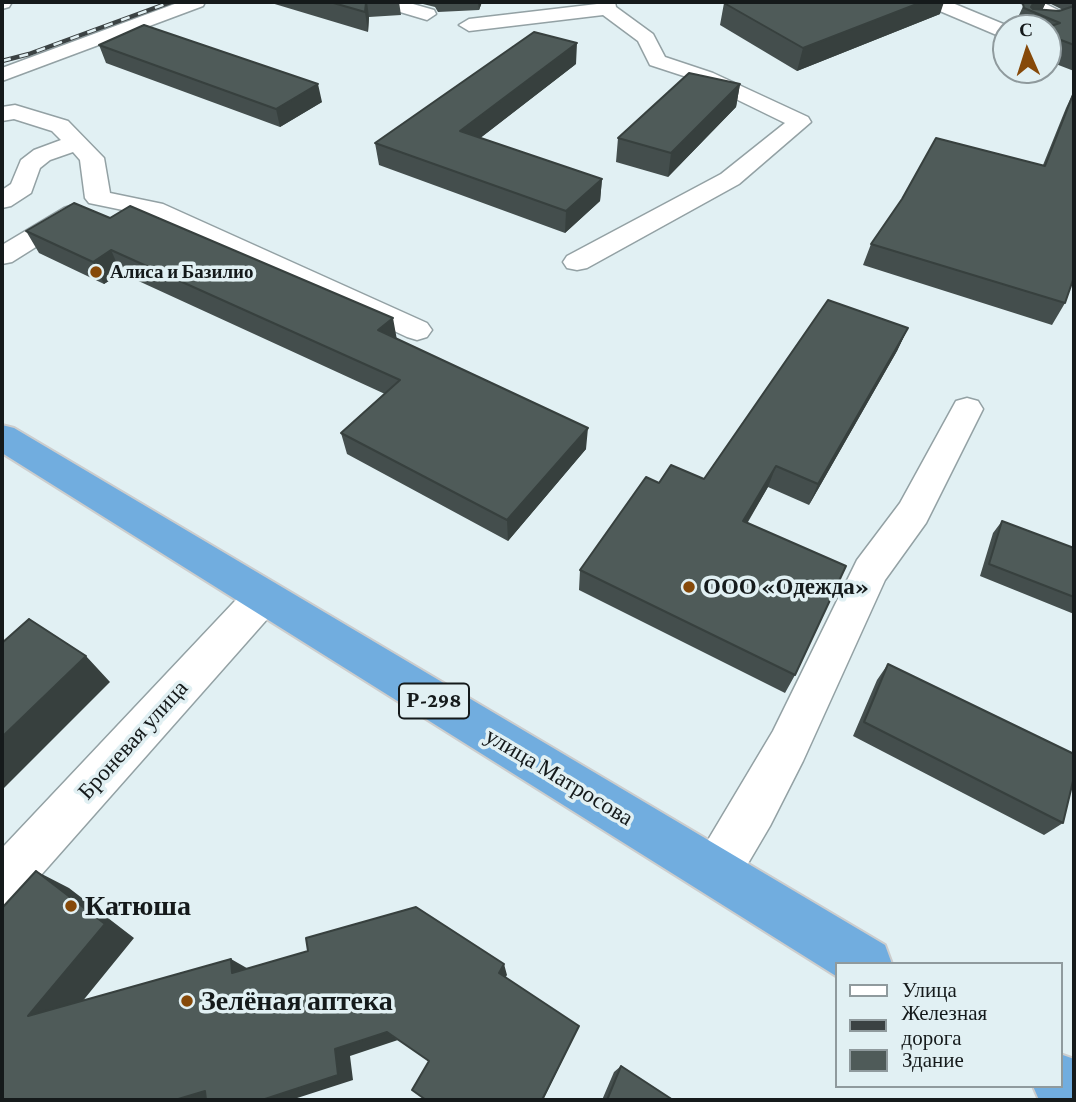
<!DOCTYPE html>
<meta charset="utf-8">
<style>
body{margin:0}
#map{position:relative;width:1076px;height:1102px;overflow:hidden;background:#e1f0f3;font-family:"Crimson Pro",serif}
canvas{display:block}
.frame{position:absolute;inset:0;border:4px solid #151a1b;pointer-events:none}
.legend{position:absolute;left:835px;top:962px;width:228px;height:126px;box-sizing:border-box;background:#e1f0f3;border:2px solid #8f9a9d;margin:0;padding:9px 12px;list-style:none;font-size:21px;color:#151a1b}
.legend li{display:flex;align-items:center;gap:14px;height:35px}
.legend b{width:35px;border:2px solid #8f9a9d}
.north{position:absolute;left:992px;top:14px;width:70px;height:70px;box-sizing:border-box;background:#e1f0f3;border:2px solid #8f9a9d;border-radius:50%;rotate:357deg;font-size:19px;font-weight:700;line-height:28px;text-align:center;color:#151a1b}
.north::after{content:'';display:block;margin:auto;width:24px;height:32px;background:#864909;clip-path:polygon(50% 0,100% 100%,50% 72%,0 100%)}
</style>
<div id="map">
<canvas width="1076" height="1102"></canvas>
<div class="frame"></div>
<ul class="legend">
<li><b style="height:9px;background:#fff"></b>Улица</li>
<li><b style="height:9px;background:#3b4243"></b>Железная дорога</li>
<li><b style="height:19px;background:#4f5b59"></b>Здание</li>
</ul>
<div class="north">С</div>
</div>
<script>
const ctx = document.querySelector('canvas').getContext('2d');
ctx.lineJoin = 'round';
function toPath(rows) {
  const path = new Path2D();
  for (const r of rows) {
    path.moveTo(r[0], r[1]);
    for (let i = 2; i < r.length; i += 2) path.lineTo(r[i], r[i + 1]);
  }
  return path;
}
function strokePath(path, color, width, dash) {
  ctx.strokeStyle = color;
  ctx.lineWidth = width;
  ctx.lineCap = dash ? 'butt' : 'round';
  ctx.setLineDash(dash || []);
  ctx.stroke(path);
}
function fill(path, color) {
  ctx.fillStyle = color;
  ctx.fill(path, 'evenodd');
}
function drawText(font, color, halo, rows, align = 'center') {
  ctx.font = font + ' "Crimson Pro",serif';
  ctx.lineWidth = 7;
  ctx.setLineDash([]);
  ctx.textBaseline = 'middle';
  ctx.strokeStyle = halo;
  ctx.fillStyle = color;
  for (const [text, x, y, turn = 0] of rows) {
    ctx.save();
    ctx.translate(x, y);
    ctx.rotate((+turn || 0) * Math.PI / 180);
    ctx.textAlign = isNaN(turn) ? turn : align;
    if (halo) ctx.strokeText(text, 0, 0);
    ctx.fillText(text, 0, 0);
    ctx.restore();
  }
}
const minor = toPath([
 [2,2,12,2,9,7,2,9,2,2],
 [180,2,205,2,203,6,2,81,2,68,180,2],
 [378,2,406,2,434,10,436,14,427,20,380,6,378,2],
 [597,2,615,2,616,7,653,34,665,57,713,73,808,117,811,122,739,184,587,268,577,270,567,268,563,262,567,256,721,174,785,123,699,81,650,65,638,41,603,15,469,31,459,25,469,19,597,4,597,2],
 [926,2,950,2,1013,28,1006,28,1006,38,999,36,928,6,926,2],
 [1020,2,1042,2,1062,12,1066,21,1063,25,1048,30,1024,28,1027,24,1045,18,1020,2],
 [15,105,68,121,104,158,110,193,163,204,427,323,432,330,427,337,417,340,407,337,147,215,89,203,85,198,80,160,73,152,50,160,40,168,31,193,11,206,2,208,2,190,11,184,21,160,34,150,61,140,52,131,14,119,2,121,2,107,15,105],
 [73,205,82,208,86,213,82,218,12,262,2,264,2,245,64,208,73,205],
 [967,398,978,401,983,409,926,523,885,580,803,761,770,826,733,889,716,896,699,889,692,872,699,855,773,731,857,560,900,503,956,401,967,398],
 [263,581,277,586,282,597,277,608,19,900,2,907,2,848,249,586,263,581]
]);
const highway = toPath([
 [2,425,14,428,885,945,892,964,836,964,836,976,2,453,2,425],
 [1060,1054,1074,1059,1074,1100,1039,1100,1033,1086,1060,1086,1060,1054]
]);
const rail = toPath([
 [2,61,29,54,171,2]
]);
const wall = toPath([
 [268,2,399,2,401,15,369,17,368,32],
 [415,2,482,2,479,10,438,12,435,7],
 [1025,2,1046,2,1042,10,1059,11,1063,10,1047,2,1074,2,1074,71,1048,61,1048,28,1015,28,1014,26],
 [724,3,940,14,797,71,720,25],
 [99,45,322,102,280,127,106,63],
 [576,64,480,138,602,179,600,201,565,233,379,165,375,143],
 [740,84,736,107,668,177,616,162,618,138],
 [1074,91,1065,303,1052,325,863,265,871,244,902,199,1043,165,1066,108],
 [74,203,397,339,586,449,508,541,347,454,341,433,385,394,121,273,104,284,39,253,26,231],
 [908,328,897,351,809,505,768,487,748,522,795,675,785,693,579,590,580,570,704,479],
 [1002,521,1074,548,1074,614,980,576,993,533],
 [888,664,1063,823,1044,835,853,736,877,680],
 [621,1066,673,1100,602,1100,614,1072]
]);
const shadedWall = toPath([
 [366,2,367,2,369,17,368,32,365,12],
 [478,2,482,2,479,10],
 [922,2,944,2,940,14,797,71,803,48],
 [1034,2,1046,2,1040,15,1029,10],
 [577,43,576,64,461,153,460,131],
 [318,84,322,102,280,127,276,109],
 [740,84,736,107,668,177,671,153],
 [602,179,600,201,565,233,566,211],
 [111,250,121,273,104,284,93,262],
 [393,318,397,340,378,330],
 [908,328,897,351,809,505,818,484],
 [588,428,586,449,508,541,507,520],
 [776,466,768,487,736,541,743,521],
 [86,656,110,682,2,790,2,737],
 [36,871,69,888,134,938,64,1024,28,1016],
 [231,959,252,971,232,973],
 [504,964,507,975,501,985,499,973],
 [579,1026,543,1100,542,1100],
 [387,1032,398,1040,350,1056,353,1080,291,1100,262,1100,335,1049],
 [205,1091,210,1100,175,1100]
]);
const building = toPath([
 [330,2,366,2,365,12,330,2],
 [728,2,922,2,803,48,724,3,728,2],
 [1025,2,1034,2,1031,7,1033,9,1059,11,1074,6,1074,45,1048,35,1048,28,1045,28,1060,23,1024,8,1023,4,1025,2],
 [144,25,318,84,276,109,99,45,144,25],
 [534,32,577,43,460,131,602,179,566,211,375,143,534,32],
 [689,73,740,84,671,153,618,138,689,73],
 [1074,92,1074,277,1065,303,871,244,902,199,936,138,1045,166,1074,92],
 [74,203,110,218,130,206,393,318,378,330,588,428,507,520,341,433,400,380,111,250,93,262,26,231,74,203],
 [828,300,908,328,818,484,776,466,743,521,846,566,795,675,580,570,646,477,659,483,671,465,704,479,828,300],
 [1002,521,1074,548,1074,597,989,564,1002,521],
 [29,619,86,656,2,737,2,643,29,619],
 [888,664,1074,754,1074,777,1063,823,864,722,888,664],
 [36,871,105,924,28,1016,231,959,232,973,308,951,306,938,416,907,504,964,499,973,579,1026,542,1100,426,1100,412,1090,429,1061,387,1032,335,1049,338,1075,262,1100,206,1100,205,1091,175,1100,2,1100,2,908,36,871],
 [621,1066,673,1100,607,1100,621,1066]
]);
const markers = [
 [96,272,7,"#864909"],
 [689,587,7,"#864909"],
 [71,906,7,"#864909"],
 [187,1001,7,"#864909"]
];
const farPoinames = [
 ["Алиса и Базилио",110,272]
];
const shields = [
 [434,701,70]
];
const shieldNames = [
 ["Р-298",434,701]
];
const poiNames = [
 ["ООО «Одежда»",703,587]
];
const streetNames = [
 ["Броневая улица",133,740,-48],
 ["улица Матросова",559,777,31]
];
const nearPoinames = [
 ["Катюша",85,906],
 ["Зелёная аптека",201,1001]
];
strokePath(minor, '#93a1a4', 3);
strokePath(highway, '#cccdcd', 4);
fill(minor, '#fff');
fill(highway, '#71addf');
strokePath(rail, '#3b4243', 4.5);
strokePath(rail, '#e1f0f3', 2.5, [9]);
fill(wall, '#444e4d');
fill(shadedWall, '#37403e');
fill(building, '#4f5b59');
strokePath(building, '#37403e', 2);
for (const [x, y, r, color] of markers) {
  const dot = new Path2D();
  dot.arc(x, y, r, 0, 2 * Math.PI);
  ctx.fillStyle = color;
  ctx.fill(dot);
  strokePath(dot, '#e1f0f3', 2.5);
}
drawText('bold 19px', '#151a1b', '#e1f0f3', farPoinames, 'left');
for (const [x, y, w] of shields) {
  const box = new Path2D();
  box.roundRect(x - w / 2, y - 17.5, w, 35, 5);
  ctx.fillStyle = '#e1f0f3';
  ctx.fill(box);
  strokePath(box, '#151a1b', 2);
}
drawText('bold 21px', '#151a1b', null, shieldNames);
drawText('bold 23px', '#151a1b', '#e1f0f3', poiNames, 'left');
drawText('23px', '#151a1b', '#e1f0f3', streetNames);
drawText('bold 28px', '#151a1b', '#e1f0f3', nearPoinames, 'left');
</script>
